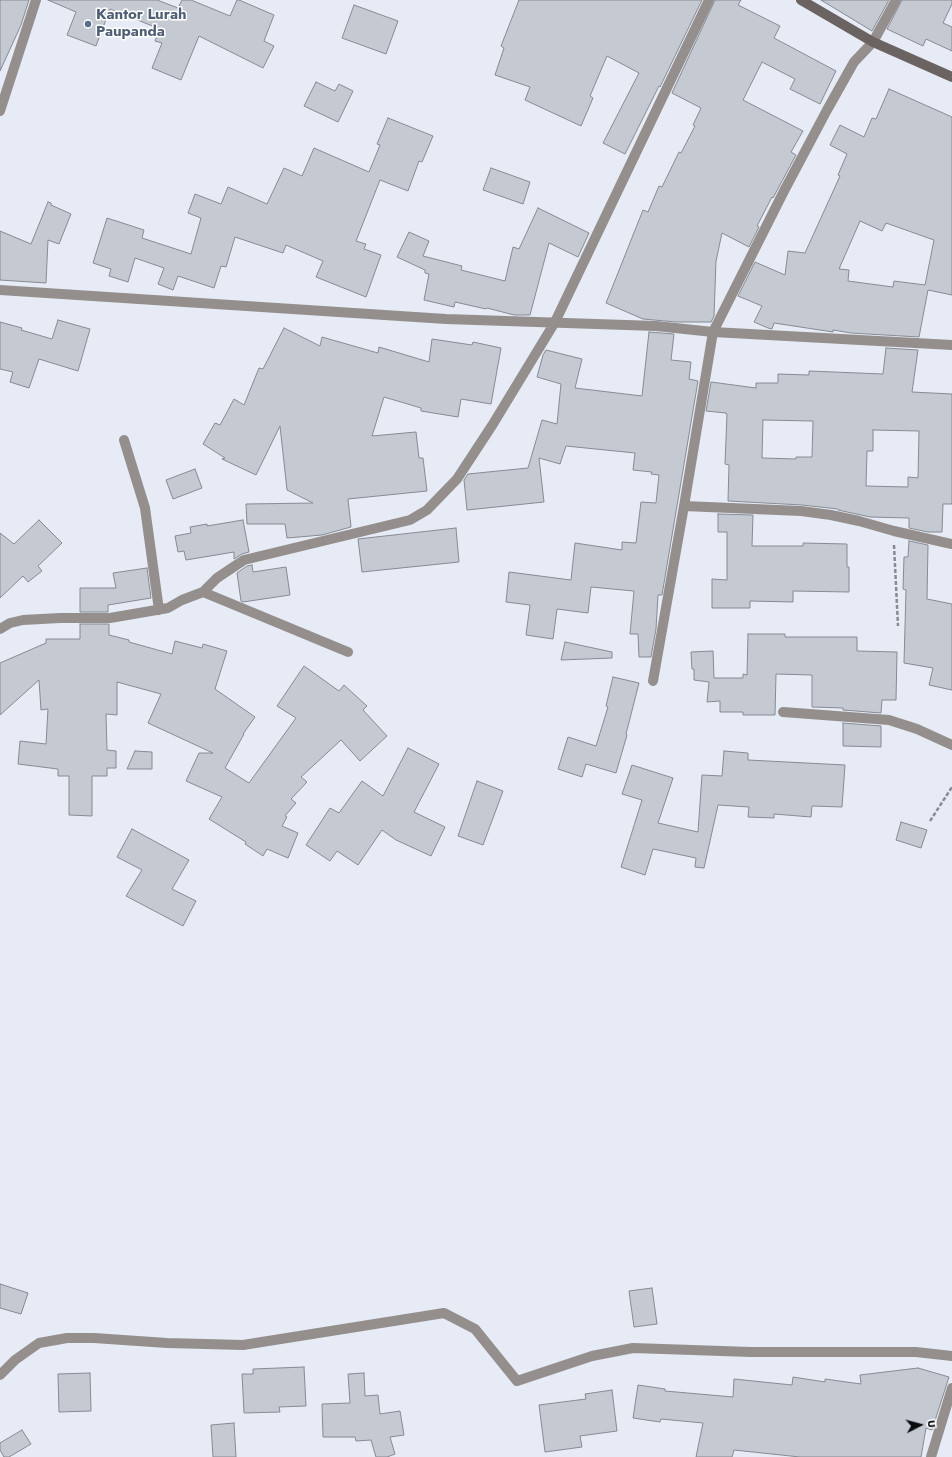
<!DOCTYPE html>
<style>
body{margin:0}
#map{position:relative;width:952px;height:1457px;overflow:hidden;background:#e6ebf5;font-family:Jost,sans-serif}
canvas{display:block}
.north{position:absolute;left:900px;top:1405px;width:40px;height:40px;-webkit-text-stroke:3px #fff;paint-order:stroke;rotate:84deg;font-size:11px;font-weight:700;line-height:16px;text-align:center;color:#0a0b0f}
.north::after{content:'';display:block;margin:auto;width:14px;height:18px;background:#0a0b0f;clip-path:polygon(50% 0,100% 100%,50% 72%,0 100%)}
</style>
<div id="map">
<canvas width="952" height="1457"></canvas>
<div class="north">U</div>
</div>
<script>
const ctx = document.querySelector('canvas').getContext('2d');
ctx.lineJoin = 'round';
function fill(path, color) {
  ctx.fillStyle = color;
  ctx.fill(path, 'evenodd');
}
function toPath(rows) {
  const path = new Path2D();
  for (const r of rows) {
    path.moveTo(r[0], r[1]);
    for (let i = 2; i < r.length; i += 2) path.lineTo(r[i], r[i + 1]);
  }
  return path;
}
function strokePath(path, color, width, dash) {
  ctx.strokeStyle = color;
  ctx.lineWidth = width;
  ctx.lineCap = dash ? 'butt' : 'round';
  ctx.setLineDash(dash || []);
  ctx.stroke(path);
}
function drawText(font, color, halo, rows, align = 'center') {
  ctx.font = font + ' Jost,sans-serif';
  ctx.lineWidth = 3;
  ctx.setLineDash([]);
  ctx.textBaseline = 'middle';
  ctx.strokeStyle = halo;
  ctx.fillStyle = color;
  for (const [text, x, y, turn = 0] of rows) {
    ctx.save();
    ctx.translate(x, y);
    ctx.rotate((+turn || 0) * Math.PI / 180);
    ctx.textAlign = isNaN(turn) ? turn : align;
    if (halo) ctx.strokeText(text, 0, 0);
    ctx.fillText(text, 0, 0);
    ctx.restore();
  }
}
const building = toPath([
 [0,0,29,0,21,25,0,71,0,0],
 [48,0,157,0,178,8,182,0,191,0,230,16,237,0,239,0,274,15,264,41,274,46,263,68,199,36,181,80,152,68,162,43,155,41,160,29,110,9,96,46,67,35,76,12,48,0],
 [519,0,702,0,660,87,659,86,625,154,603,143,639,73,607,56,590,96,593,98,581,126,525,100,530,87,495,75,504,48,501,46,519,0],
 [715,0,741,0,738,5,780,26,774,38,836,71,820,104,790,89,795,79,762,62,743,100,803,131,791,152,796,155,773,198,772,197,757,226,759,227,749,247,722,233,716,261,714,316,711,322,676,322,643,319,606,303,643,210,648,212,659,186,662,187,679,152,681,153,695,126,693,125,701,108,672,93,715,0],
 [821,0,889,0,872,31,821,0],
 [902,0,952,0,952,4,943,23,952,27,952,51,926,39,923,46,887,29,902,0],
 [354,5,398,21,386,54,342,38,354,5],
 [316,82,335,91,339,84,353,91,338,122,304,106,316,82],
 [889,89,952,117,952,295,928,290,919,337,851,333,833,330,833,332,774,323,772,329,768,328,754,322,762,306,738,296,755,262,785,275,788,251,805,253,840,176,838,175,847,154,830,145,840,125,864,137,872,118,876,119,889,89],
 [860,221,882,231,886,223,934,240,925,285,894,281,893,287,848,281,849,270,839,269,860,221],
 [388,118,433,136,422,162,419,161,408,191,380,180,356,241,366,244,364,249,381,255,366,297,316,277,323,261,286,245,283,253,235,237,226,267,221,266,214,288,178,276,173,290,158,284,164,268,135,258,128,282,109,276,111,269,93,263,107,218,144,230,142,238,191,254,201,218,188,213,195,194,221,204,228,187,267,204,284,168,302,176,314,148,369,172,380,145,377,144,388,118],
 [491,168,530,182,523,204,483,190,491,168],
 [48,202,51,203,51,205,71,214,59,244,48,240,46,283,0,280,0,231,31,244,48,202],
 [538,208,589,233,578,257,549,243,530,315,514,315,487,308,486,309,455,302,454,307,424,300,429,274,425,273,425,270,397,257,409,232,429,241,423,256,462,266,461,270,505,281,513,247,519,249,538,208],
 [58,320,90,329,78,371,39,359,29,388,10,382,13,372,0,369,0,322,22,328,21,330,52,339,58,320],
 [284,328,320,346,322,337,378,353,379,347,429,362,432,339,472,345,473,342,501,348,491,404,461,399,458,417,421,411,421,408,384,397,372,436,416,432,419,458,423,458,427,491,348,499,351,527,322,535,287,538,285,524,247,524,246,504,313,503,287,490,280,426,256,475,222,459,225,458,203,444,215,423,220,425,234,399,244,405,259,368,263,369,284,328],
 [649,332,674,334,671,360,691,362,689,379,698,381,662,595,658,595,656,629,651,657,639,657,638,634,630,634,634,591,591,587,588,613,557,609,553,639,526,635,530,605,506,602,509,572,571,580,575,543,622,550,622,542,636,543,641,502,656,503,659,475,651,474,652,472,633,470,635,453,566,446,560,464,539,458,544,502,467,510,464,480,468,474,528,468,542,420,557,424,561,384,537,377,543,355,546,350,582,359,575,388,642,396,649,332],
 [886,348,918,350,912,392,952,394,952,504,943,504,942,532,928,532,909,528,909,518,870,517,838,510,838,509,802,505,728,501,729,465,725,464,727,414,726,414,726,413,706,411,711,382,756,388,756,383,778,383,778,374,809,375,809,371,883,374,886,348],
 [763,420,813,421,812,457,796,457,796,459,762,458,763,420],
 [873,430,919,431,918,478,908,477,908,487,866,486,867,451,873,451,873,430],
 [195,469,202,488,173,499,166,480,195,469],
 [718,514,753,515,752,546,803,546,803,543,847,544,847,567,849,567,849,592,793,591,793,602,750,601,750,608,712,608,712,579,727,580,727,532,718,532,718,514],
 [39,520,62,543,38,566,42,571,28,582,23,576,0,598,0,533,14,544,39,520],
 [243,520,249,552,242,554,234,559,234,552,186,560,184,551,178,552,175,536,191,533,190,527,207,524,207,526,243,520],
 [456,528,459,562,362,572,358,539,456,528],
 [909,541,928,545,927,599,952,604,952,690,929,685,933,668,904,663,906,590,903,589,904,557,908,557,909,541],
 [252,565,253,572,286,567,290,595,243,602,241,601,237,573,247,566,252,565],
 [147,568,151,598,108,605,108,612,80,612,80,588,116,588,113,573,147,568],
 [80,624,109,624,109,635,129,640,129,642,172,654,175,641,202,648,203,644,227,651,215,689,255,717,243,734,244,734,225,768,249,783,296,718,277,706,304,666,339,691,344,685,367,706,363,710,387,736,360,761,341,740,301,777,307,782,291,799,296,803,285,816,287,817,282,826,298,833,288,858,267,849,263,856,245,844,246,842,209,819,222,797,186,781,199,753,213,753,148,723,161,694,117,682,117,715,106,714,107,750,116,751,116,768,107,768,107,776,92,776,92,816,69,815,69,776,58,776,58,769,18,764,20,741,46,744,48,709,41,710,39,680,0,715,0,663,46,643,46,639,80,639,80,624],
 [748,634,785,634,785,637,857,637,857,651,897,652,896,700,882,700,881,713,843,710,843,708,812,707,812,675,776,674,775,715,743,715,743,712,720,712,720,701,707,702,709,682,694,680,694,669,692,669,691,652,713,651,714,678,743,678,743,674,747,675,748,634],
 [565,642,612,652,612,658,561,660,565,642],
 [613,677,639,683,626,734,627,735,616,773,586,764,582,777,558,769,568,737,596,746,608,707,606,706,613,677],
 [843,723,881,726,881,747,843,746,843,723],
 [408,748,439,764,414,812,445,827,431,856,396,840,382,830,358,865,337,851,330,861,306,845,330,808,339,813,362,781,383,796,408,748],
 [135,751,152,752,152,769,127,769,135,751],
 [724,751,748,753,748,760,845,765,842,807,812,806,811,817,774,814,774,818,748,817,749,807,718,805,704,868,695,867,696,858,653,849,645,875,621,867,642,800,622,794,632,765,673,778,658,823,698,832,702,775,722,776,724,751],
 [477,781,503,791,483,845,458,836,477,781],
 [901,822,927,830,921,848,896,840,901,822],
 [132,829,189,860,172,889,196,901,183,926,126,896,142,870,117,857,132,829],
 [0,1284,28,1293,21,1314,0,1308,0,1284],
 [652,1288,657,1324,634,1327,629,1291,652,1288],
 [304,1367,306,1406,279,1407,280,1412,244,1413,242,1374,253,1374,253,1369,304,1367],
 [918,1368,949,1377,932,1430,926,1428,921,1457,800,1457,734,1450,732,1457,696,1457,703,1423,661,1419,660,1422,633,1418,638,1385,665,1389,665,1391,733,1397,734,1379,792,1385,793,1377,825,1382,825,1379,861,1384,860,1375,918,1368],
 [90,1373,91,1411,59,1412,58,1374,90,1373],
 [364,1373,365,1396,378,1395,380,1414,400,1411,404,1435,390,1437,395,1454,387,1457,376,1457,371,1440,356,1441,355,1437,323,1437,322,1404,350,1403,348,1374,364,1373],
 [612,1390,617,1431,580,1436,582,1447,545,1452,539,1405,586,1399,585,1394,612,1390],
 [234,1423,236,1457,213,1457,211,1425,234,1423],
 [22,1430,31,1444,9,1457,4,1457,0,1450,0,1443,22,1430]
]);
const path = toPath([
 [894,545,898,626],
 [930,821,952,787]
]);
const street = toPath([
 [0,111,36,0],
 [0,290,446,319,656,326,713,332,952,345],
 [124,440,145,508,159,610],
 [684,506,801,511,831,515,859,521,894,531,952,544],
 [203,592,348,652],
 [0,629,10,623,23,620,60,618,110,618,168,608,182,600,203,592,217,578,244,560,410,520,427,510,457,479,493,424,555,322,709,0],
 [653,681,684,506,713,332,784,191,827,110,854,62,873,42,896,0],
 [783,712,889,720,917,729,952,745],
 [0,1375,15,1360,39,1343,67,1338,94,1338,167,1343,243,1345,444,1313,475,1329,517,1381,592,1356,633,1348,751,1352,916,1352,952,1356],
 [931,1457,952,1388]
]);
const secondary = toPath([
 [801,0,873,42,952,77]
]);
const markers = [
 [88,24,4,"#5c6f8a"]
];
const serviceNames = [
 ["Kantor Lurah",96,15],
 ["Paupanda",96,32]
];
fill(building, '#c4c9d2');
strokePath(building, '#868a93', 1);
strokePath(path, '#888b93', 2.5, [4, 2]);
strokePath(street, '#948f8d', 10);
strokePath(secondary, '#6b6361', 10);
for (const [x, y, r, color] of markers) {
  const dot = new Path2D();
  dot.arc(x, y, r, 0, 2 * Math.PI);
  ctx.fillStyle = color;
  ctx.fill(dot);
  strokePath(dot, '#fff', 1.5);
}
drawText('bold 15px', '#4e5e75', '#fff', serviceNames, 'left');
</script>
